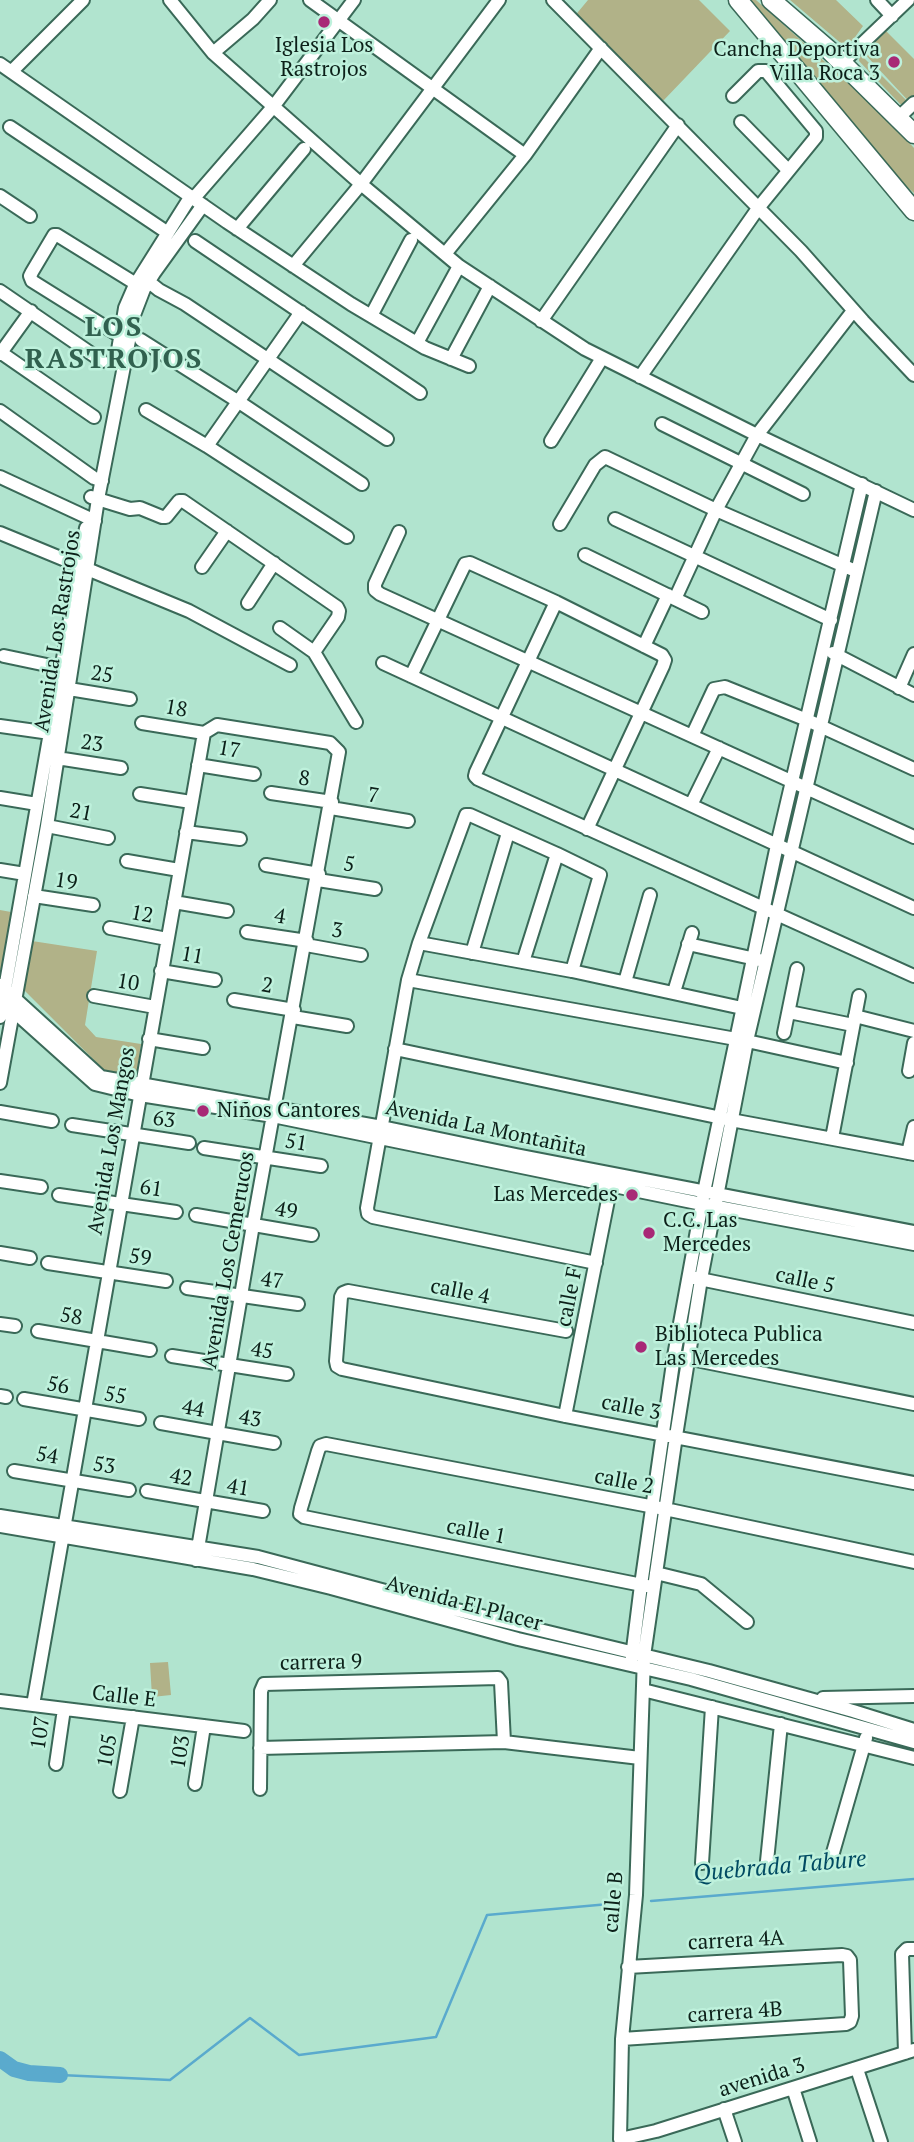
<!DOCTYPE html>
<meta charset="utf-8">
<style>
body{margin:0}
canvas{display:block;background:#b1e4cf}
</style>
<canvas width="914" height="2142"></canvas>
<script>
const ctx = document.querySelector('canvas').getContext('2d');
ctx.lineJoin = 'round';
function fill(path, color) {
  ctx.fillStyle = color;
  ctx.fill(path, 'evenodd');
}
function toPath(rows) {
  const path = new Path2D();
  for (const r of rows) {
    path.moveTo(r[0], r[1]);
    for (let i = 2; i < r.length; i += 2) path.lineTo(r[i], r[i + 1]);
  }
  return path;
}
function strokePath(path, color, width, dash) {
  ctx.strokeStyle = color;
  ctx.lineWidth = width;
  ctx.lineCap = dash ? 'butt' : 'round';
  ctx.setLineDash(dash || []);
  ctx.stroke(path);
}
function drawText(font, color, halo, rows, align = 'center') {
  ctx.font = font + ' "PT Serif",serif';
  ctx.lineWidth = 5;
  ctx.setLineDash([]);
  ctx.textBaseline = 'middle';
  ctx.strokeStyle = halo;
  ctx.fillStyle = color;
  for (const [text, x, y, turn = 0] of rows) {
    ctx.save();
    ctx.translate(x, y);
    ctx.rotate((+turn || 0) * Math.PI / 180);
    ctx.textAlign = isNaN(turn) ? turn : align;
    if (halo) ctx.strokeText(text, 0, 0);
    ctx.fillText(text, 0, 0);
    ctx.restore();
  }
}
const green = toPath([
 [588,0,699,0,730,31,663,101,573,18],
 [738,0,756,0,882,113,914,148,914,193,878,161],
 [790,0,836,0,863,26,853,40,843,45],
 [883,28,914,59,914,107,861,50],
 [860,54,909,103,904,105,900,104,859,61],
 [0,910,11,912,2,970,0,969],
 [32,941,97,951,85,1025,96,1037,141,1044,136,1077,106,1072,24,990],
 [168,1662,171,1695,152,1697,150,1663]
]);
const stream = toPath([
 [651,1901,914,1879],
 [60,2075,170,2080,250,2018,299,2055,436,2037,487,1915,620,1903]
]);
const river = toPath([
 [0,2059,14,2069,29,2073,60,2075]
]);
const minor = toPath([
 [170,0,213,53,361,184,459,266,585,349,757,435,914,510],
 [310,0,525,155],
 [553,0,801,251,863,321,914,375],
 [877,0,892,16],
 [213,53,253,19,270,0],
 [842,63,908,0],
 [0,64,227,222,351,304,425,348,469,366],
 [12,71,83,0],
 [898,118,914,103],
 [741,122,788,170],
 [10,127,168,233],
 [0,196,30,216],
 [194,198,273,107,354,0],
 [237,229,304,149],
 [195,241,420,393],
 [445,254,525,155,601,48],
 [293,266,361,184,499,0],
 [144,278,159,290,185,304,387,439],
 [0,291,102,361],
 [371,316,411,240],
 [541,321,678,125],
 [120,336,32,281,30,276,32,272,54,235,57,235,141,287],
 [141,340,239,402,362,484],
 [417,343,459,266],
 [0,352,94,417],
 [0,354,31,311],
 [451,359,490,286],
 [116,362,125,308,135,285,191,196],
 [640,377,759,207,816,137,816,131,766,71,758,71,733,96],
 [146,410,207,446,347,537],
 [0,411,94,478,102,481],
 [662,424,803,494],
 [551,441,602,358],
 [207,446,301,312],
 [0,477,95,521],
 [91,497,130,509,140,508,162,517,166,517,179,501,183,501,337,607,339,611,338,617,314,652,280,628],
 [615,519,831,620],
 [560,524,595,465,605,457,716,510,851,569],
 [399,532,375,584,375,590,380,594,914,837],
 [0,533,189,611,290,665],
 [585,555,702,612],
 [202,567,227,531],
 [675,599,716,510,757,435,853,311],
 [556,602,476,772,475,776,478,779,914,976],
 [248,603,274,563],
 [644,646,668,595],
 [314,652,356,722],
 [833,653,914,695],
 [4,656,61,668],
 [383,663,914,908],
 [411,676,465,564,470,563,556,602,662,655,665,660,663,666,587,829],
 [899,688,914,654],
 [69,689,130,699],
 [142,723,204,733],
 [0,726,50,733],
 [692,736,714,689,725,687,807,720,914,769],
 [57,758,121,768],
 [198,765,254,774],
 [271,793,332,802],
 [140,794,191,802],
 [0,798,37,804],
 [691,805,719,748],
 [331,808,408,821],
 [47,826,108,838],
 [186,832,240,839],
 [127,861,179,870],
 [266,865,319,874],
 [0,870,25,874],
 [318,880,375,889],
 [34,896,93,905],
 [174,902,227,911],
 [110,928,167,939],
 [247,932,307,941],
 [419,943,572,971,742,1008],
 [688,944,760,960],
 [306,945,361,955],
 [472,953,508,833],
 [523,962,557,854],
 [161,971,215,980],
 [572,971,600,875,557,854,470,815,466,815,419,943,408,980,367,1208,368,1214,373,1217,596,1263],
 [408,980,747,1041,847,1063],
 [625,982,650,895],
 [0,985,101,1077,382,1127,516,1155,914,1232],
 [674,992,692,933],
 [94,996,155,1007],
 [0,999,95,1084,140,1095,273,1116,702,1204,914,1244],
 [234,1000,294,1010],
 [789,1012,853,1025],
 [855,1016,914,1031],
 [0,1017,86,528],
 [293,1017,347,1026],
 [784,1033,797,969],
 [149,1039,203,1048],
 [395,1049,731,1120,914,1154],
 [909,1071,914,1043],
 [0,1083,47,826,98,499,134,315,144,289,154,273,203,205],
 [0,1112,52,1121],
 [72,1125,189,1143],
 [832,1138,859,996],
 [204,1148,321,1166],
 [908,1153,914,1127],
 [0,1181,41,1187],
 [59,1195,176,1212],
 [196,1215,312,1235],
 [0,1253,30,1258],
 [48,1263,166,1281],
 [695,1278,914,1323],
 [187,1288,298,1304],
 [0,1324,15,1326],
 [38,1331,150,1350],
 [566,1331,348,1291,343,1293,341,1297,336,1361,337,1366,342,1369,565,1416,914,1483],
 [172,1356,287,1374],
 [681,1357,914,1404],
 [0,1396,6,1397],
 [24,1399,139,1419],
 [565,1416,611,1185],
 [161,1423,274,1443],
 [14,1471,129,1490],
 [147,1491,263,1511],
 [0,1516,258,1557,453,1609,709,1671,853,1711,914,1730],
 [0,1526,253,1569,331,1588,518,1639,691,1679,914,1742],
 [656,1573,701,1584,747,1622],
 [647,1586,304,1517,300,1514,301,1508,318,1451,320,1446,326,1444,665,1509,914,1562],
 [631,1665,641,1585,674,1356,704,1192,777,845,862,484],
 [643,1690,914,1758],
 [823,1698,914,1696],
 [0,1701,244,1731],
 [33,1705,204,733,217,725,330,743,339,752,253,1225,196,1560],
 [260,1748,504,1742,640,1758],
 [56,1764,64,1709],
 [195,1784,204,1726],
 [260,1789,261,1691,264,1684,498,1678,501,1682,504,1742],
 [120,1791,133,1717],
 [832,1856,866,1738],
 [767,1861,781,1724],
 [702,1863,712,1707],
 [622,2039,846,2024,850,2022,852,2016,850,1960,847,1956,842,1955,628,1967],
 [905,2053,902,1954,907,1949,914,1949],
 [857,2069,881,2142],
 [793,2088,810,2142],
 [724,2109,735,2142],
 [620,2139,622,2039,636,1895,644,1656,676,1436,701,1279,747,1041,876,491],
 [620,2139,656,2131,914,2050]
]);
const highway = toPath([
 [738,0,914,211],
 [771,0,829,50,914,134]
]);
const markers = [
 [324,22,7,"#a82876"],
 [894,62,7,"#a82876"],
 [203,1111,7,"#a82876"],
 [632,1195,7,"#a82876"],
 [649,1233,7,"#a82876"],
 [641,1347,7,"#a82876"]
];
const poiNames = [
 ["Iglesia Los",324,46,"center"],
 ["Rastrojos",324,70,"center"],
 ["Cancha Deportiva",880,50,"right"],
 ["Villa Roca 3",880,74,"right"],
 ["Niños Cantores",217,1111],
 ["Las Mercedes",618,1195,"right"],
 ["C.C. Las",663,1221],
 ["Mercedes",663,1245],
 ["Biblioteca Publica",655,1335],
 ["Las Mercedes",655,1359]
];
const streetNames = [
 ["Avenida Los Rastrojos",58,631,-81],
 ["25",102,675,9],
 ["18",176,709,10],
 ["23",92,744,9],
 ["17",229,750,10],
 ["8",304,779,8],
 ["7",373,796,10],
 ["21",81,813,11],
 ["5",349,865,9],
 ["19",66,882,8],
 ["12",142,915,11],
 ["4",280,917,9],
 ["3",337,931,10],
 ["11",192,956,10],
 ["10",128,983,9],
 ["2",267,986,10],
 ["63",164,1120,9],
 ["Avenida La Montañita",486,1129,12],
 ["Avenida Los Mangos",112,1141,-80],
 ["51",296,1143,9],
 ["61",151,1189,8],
 ["49",286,1211,10],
 ["59",140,1258,8],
 ["Avenida Los Cemerucos",229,1260,-80],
 ["47",272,1281,8],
 ["calle 5",805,1281,12],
 ["calle 4",460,1292,11],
 ["calle F",570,1297,-79],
 ["58",71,1317,10],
 ["45",262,1351,9],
 ["56",58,1386,11],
 ["55",115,1396,10],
 ["calle 3",631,1408,11],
 ["44",193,1409,10],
 ["43",250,1419,10],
 ["54",47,1456,9],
 ["53",104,1466,9],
 ["42",181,1478,11],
 ["calle 2",624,1482,11],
 ["41",238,1488,9],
 ["calle 1",476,1532,11],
 ["Avenida El Placer",464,1604,15],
 ["carrera 9",321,1663,-1],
 ["Calle E",124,1697,7],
 ["107",41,1733,-82],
 ["105",108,1751,-80],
 ["103",181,1752,-81],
 ["calle B",614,1902,-85],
 ["carrera 4A",736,1941,-3],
 ["carrera 4B",735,2013,-4],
 ["avenida 3",762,2078,-17]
];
const waterNames = [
 ["Quebrada Tabure",780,1867,-5]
];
const districtNames = [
 ["LOS",114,328],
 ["RASTROJOS",114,360]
];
fill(green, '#b1b288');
strokePath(stream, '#5aaacd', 2.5);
strokePath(river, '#5aaacd', 16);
strokePath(minor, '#3a6958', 16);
strokePath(highway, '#3a6958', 21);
strokePath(minor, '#fff', 12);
strokePath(highway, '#fff', 18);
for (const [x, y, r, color] of markers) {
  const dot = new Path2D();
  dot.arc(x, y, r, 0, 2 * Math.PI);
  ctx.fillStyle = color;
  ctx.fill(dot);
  strokePath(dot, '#bef1dc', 2.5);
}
drawText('21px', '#0c2019', '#bef1dc', poiNames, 'left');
drawText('21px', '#0c2019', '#bef1dc', streetNames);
drawText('italic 23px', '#014a62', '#bef1dc', waterNames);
ctx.letterSpacing = '2px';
drawText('bold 28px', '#31614f', '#bef1dc', districtNames);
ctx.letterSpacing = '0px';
</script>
